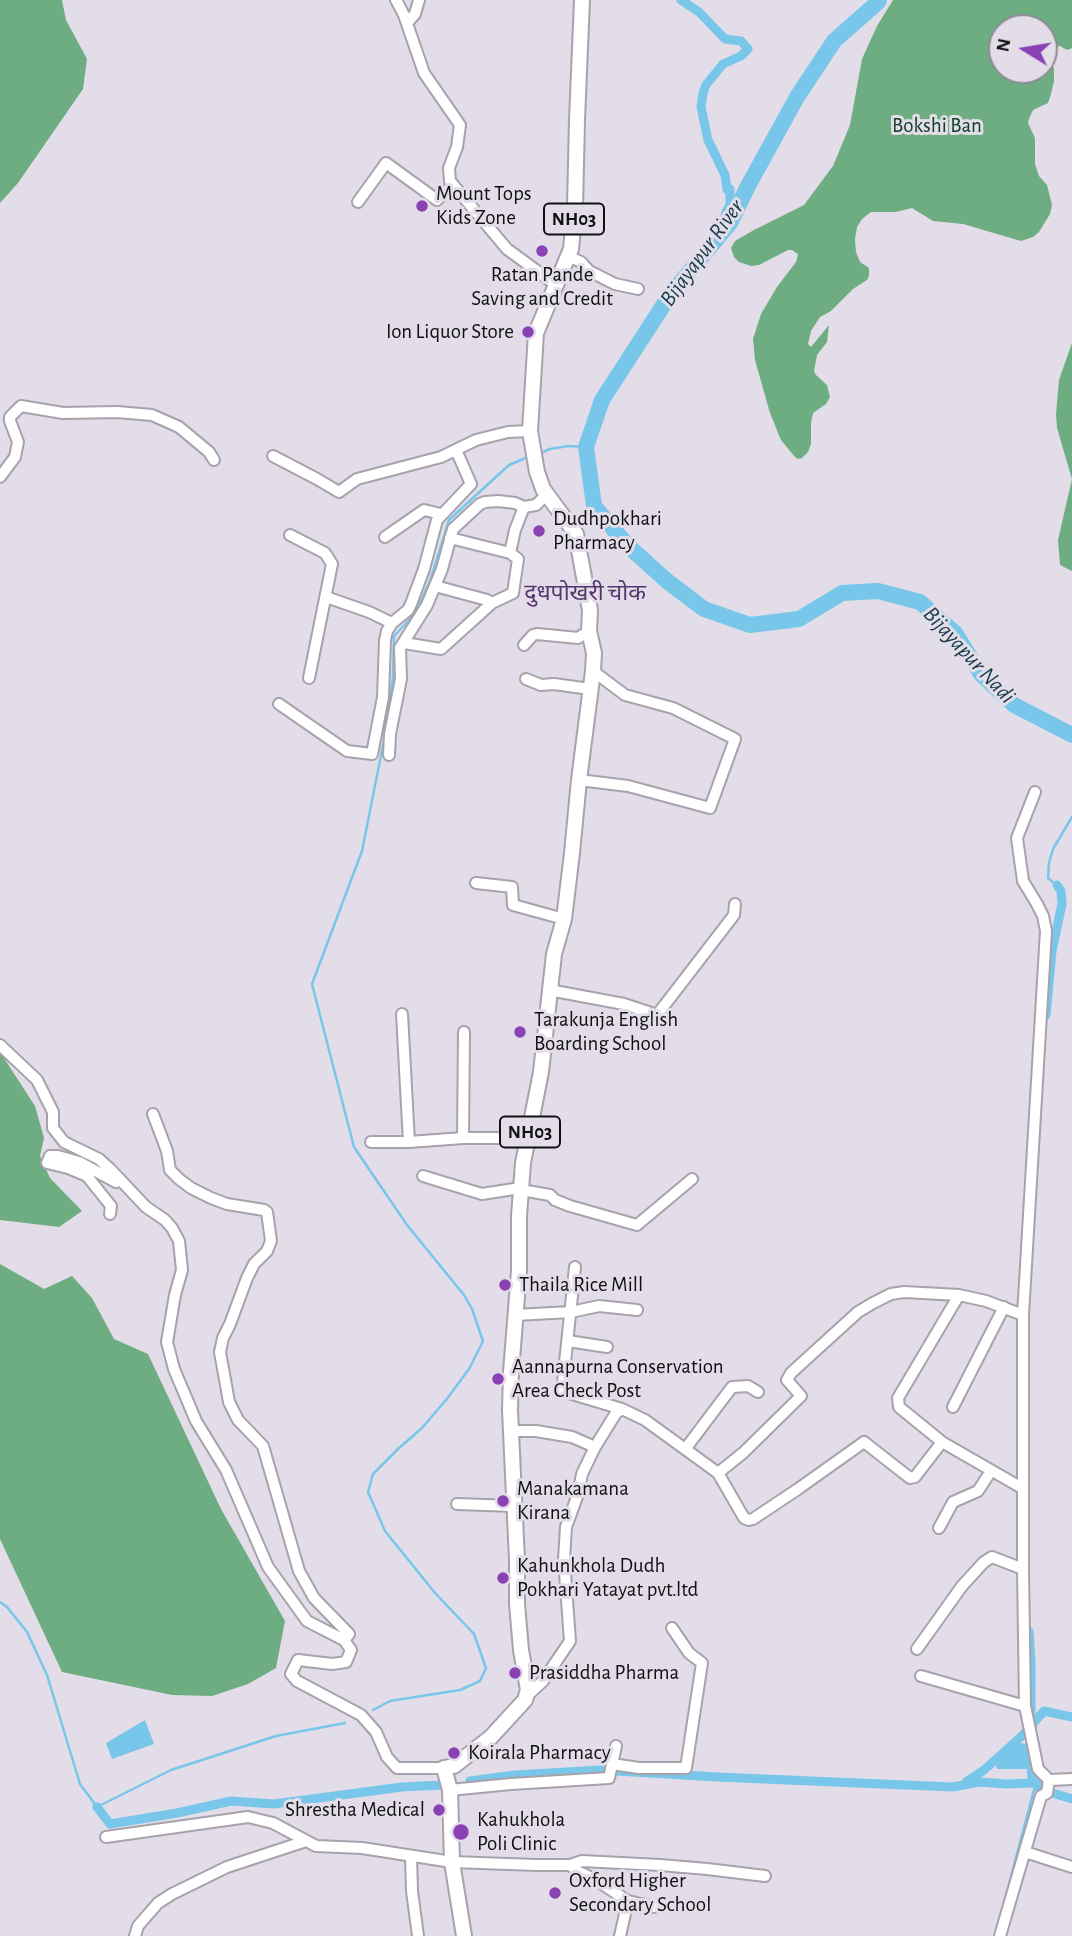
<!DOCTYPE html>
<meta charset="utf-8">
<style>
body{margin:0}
#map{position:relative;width:1072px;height:1936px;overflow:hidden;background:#e2dde8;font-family:"Alegreya Sans",sans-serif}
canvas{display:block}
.north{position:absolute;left:988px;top:14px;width:70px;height:70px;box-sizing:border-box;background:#e2dde8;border:2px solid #8e8b93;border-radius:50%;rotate:281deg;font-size:19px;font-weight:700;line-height:28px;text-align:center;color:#111013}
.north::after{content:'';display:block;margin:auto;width:24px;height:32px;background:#8a41b4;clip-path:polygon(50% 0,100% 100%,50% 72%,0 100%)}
</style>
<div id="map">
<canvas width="1072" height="1936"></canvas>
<div class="north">N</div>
</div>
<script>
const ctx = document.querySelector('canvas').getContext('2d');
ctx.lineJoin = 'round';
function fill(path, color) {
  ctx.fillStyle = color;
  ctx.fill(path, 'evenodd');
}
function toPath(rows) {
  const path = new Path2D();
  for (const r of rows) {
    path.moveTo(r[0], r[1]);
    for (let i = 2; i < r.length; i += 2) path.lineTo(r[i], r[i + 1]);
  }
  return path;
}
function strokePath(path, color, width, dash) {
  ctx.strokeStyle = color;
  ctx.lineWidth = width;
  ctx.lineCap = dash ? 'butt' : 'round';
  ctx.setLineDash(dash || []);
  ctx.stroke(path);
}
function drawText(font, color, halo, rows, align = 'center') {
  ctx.font = font + ' "Alegreya Sans","Noto Sans Devanagari",sans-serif';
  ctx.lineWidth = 6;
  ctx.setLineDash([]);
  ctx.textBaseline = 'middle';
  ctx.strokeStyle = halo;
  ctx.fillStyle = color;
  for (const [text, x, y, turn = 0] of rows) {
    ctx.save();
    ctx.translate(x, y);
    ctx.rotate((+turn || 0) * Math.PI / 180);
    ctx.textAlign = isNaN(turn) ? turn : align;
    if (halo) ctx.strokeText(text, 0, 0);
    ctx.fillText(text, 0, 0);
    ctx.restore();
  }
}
const forest = toPath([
 [0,0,62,0,66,20,87,59,83,89,18,183,0,203],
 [893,0,1072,0,1072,48,1067,50,1060,46,1055,47,1050,62,1054,68,1054,81,1051,94,1048,103,1033,110,1029,119,1028,123,1035,138,1035,164,1039,176,1047,185,1052,205,1050,214,1039,232,1033,237,1021,241,963,224,933,221,912,208,896,212,871,212,862,219,857,227,855,239,856,252,860,262,869,268,869,276,867,280,853,289,831,311,820,317,811,331,808,344,811,347,829,325,827,342,817,355,814,371,816,375,827,385,830,397,826,404,813,413,811,423,811,444,808,452,802,458,798,459,795,457,781,440,770,413,755,360,753,339,761,314,777,287,796,262,798,254,792,250,788,250,759,265,751,266,739,262,734,257,731,248,735,241,754,230,804,205,833,166,850,125,862,59,877,26],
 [1002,28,1044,28,1044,70,1002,70],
 [1072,343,1072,571,1060,565,1058,540,1072,479,1057,428,1056,414,1059,380],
 [0,1052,35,1106,44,1138,40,1156,50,1178,82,1211,59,1227,0,1220],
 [0,1264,44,1289,72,1276,92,1298,114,1339,148,1354,221,1509,285,1621,276,1668,248,1684,212,1696,172,1695,62,1672,0,1539]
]);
const water = toPath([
 [145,1720,154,1744,112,1759,106,1743],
 [1018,1743,1028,1744,1029,1769,997,1769,995,1764]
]);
const stream = toPath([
 [538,454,550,449,568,446,586,447],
 [386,729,393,678,394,636,415,614,430,581,449,520,509,465,528,457],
 [1056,885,1048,878,1049,863,1053,849,1072,817],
 [0,1602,7,1607,27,1632,47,1675,80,1784,97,1807,171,1770,276,1736,345,1723],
 [373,1710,390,1701,460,1690,480,1681,486,1668,474,1634,435,1593,385,1531,368,1492,373,1474,398,1449,422,1428,446,1400,469,1369,483,1341,472,1309,464,1295,407,1225,354,1147,312,984,362,851,385,735],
 [1003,1907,1036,1782]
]);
const canal = toPath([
 [681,0,699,12,725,39,741,41,748,49,741,56,723,64,706,85,703,93,701,107,708,140,725,175,727,189,730,189,730,205,726,212,720,236],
 [1046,1015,1052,951,1062,904,1061,891,1057,885],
 [1029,1631,1031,1663,1031,1718],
 [1031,1753,1032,1783],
 [616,1771,717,1777,953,1787,979,1782,1007,1784,1054,1782],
 [470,1781,515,1775,601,1770],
 [966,1782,984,1770,1023,1735,1044,1711,1072,1717],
 [1036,1782,1039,1789,1072,1799],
 [97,1807,110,1824,177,1813,231,1801,274,1804,402,1787,442,1785]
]);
const river = toPath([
 [879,0,877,3,834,41,797,97,748,186,730,223,670,295,602,400,586,447,594,506,627,545,667,581,704,609,750,625,799,619,842,593,878,591,920,602,955,633,981,674,1014,705,1072,735]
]);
const minor = toPath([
 [396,0,404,15,424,73,460,125,457,147,449,168,450,181,507,249,556,285],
 [407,23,415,14,419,0],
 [358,202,386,163,437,200,453,185],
 [568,256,581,262,589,271,615,284,638,289],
 [273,456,317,479,339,492,357,479,441,457,476,440,508,432,530,431],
 [0,477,15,457,18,442,10,421,10,417,21,406,63,413,117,412,152,415,179,427,209,452,214,460],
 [290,535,325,553,332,564,309,678],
 [385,537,424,510,441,514],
 [450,538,510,553],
 [435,586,487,600,492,603],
 [326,597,369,612,392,623],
 [404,643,441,649,492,603,513,593,518,559,510,553,515,530,524,507,536,505,547,494],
 [524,645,533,635,537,634,578,638,589,631],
 [526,679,541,685,554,684,590,689],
 [279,704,347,751,372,754,383,697,385,640,387,631,392,623,408,610,411,604,424,569,437,520,471,484,456,450],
 [389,755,390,734,401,679,400,648,427,605,442,569,453,529,480,504,485,502,498,501,515,503,524,507],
 [579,780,628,786,710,808,735,739,673,708,625,695,593,671],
 [1035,792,1017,838,1023,881,1037,904,1043,916,1046,931,1023,1315,1023,1569,1025,1706,1038,1769,1049,1780,1072,1779],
 [476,883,512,887,513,905,564,919],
 [549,990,624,1004,657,1015,734,915,735,904],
 [402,1014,409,1142,463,1138,529,1138],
 [0,1045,37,1080,53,1112,53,1128,64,1142,99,1159,111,1170,146,1207,165,1220,172,1228,179,1241,182,1270,175,1295,167,1342,174,1369,196,1421,226,1470,268,1567,307,1621,344,1640,351,1650,346,1662,332,1664,298,1660,291,1674,297,1681,361,1715,376,1732,387,1757,397,1768,444,1768],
 [153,1114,167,1151,170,1170,179,1179,191,1188,211,1198,227,1204,264,1210,267,1212,271,1241,267,1251,254,1264,247,1278,230,1324,223,1338,220,1352,229,1402,238,1420,263,1446,299,1571,314,1598,349,1634,344,1640],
 [463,1138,464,1032],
 [371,1142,409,1142],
 [423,1176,482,1194,514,1189,521,1192],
 [521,1190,550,1195,555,1200,570,1206,637,1225,692,1179],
 [110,1214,111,1206,87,1176,68,1168,47,1163,50,1156,58,1156,79,1162,116,1182,119,1178],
 [575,1267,562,1391,622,1409],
 [515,1315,571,1312,599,1306,637,1310],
 [568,1341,607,1347],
 [953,1407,1004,1307],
 [510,1431,536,1431,572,1437,595,1447,616,1413,622,1409,645,1420,718,1473,743,1453,801,1396,787,1380,791,1373,858,1312,873,1303,891,1294,904,1292,959,1295,986,1301,1023,1315],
 [942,1442,1022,1488],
 [686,1448,732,1387,748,1386,758,1392],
 [718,1473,744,1518,749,1520,753,1519,798,1489,864,1442,910,1478,915,1477,942,1442,899,1407,898,1398,959,1295],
 [457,1504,514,1506],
 [939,1528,953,1502,978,1491,991,1471],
 [917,1649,962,1586,984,1562,992,1557,1023,1569],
 [921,1676,1025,1706],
 [528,1695,543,1681,570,1641,564,1559,566,1527,578,1494,582,1474,595,1447],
 [612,1764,639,1768,686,1768,702,1663,689,1653,672,1628],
 [450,1790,511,1784,609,1778,616,1746],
 [106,1837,248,1817,273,1823,316,1846,362,1848,452,1862,536,1865,570,1865,582,1861,660,1865,707,1869,765,1876],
 [1025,1852,1072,1867],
 [411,1856,412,1891,418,1936],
 [570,1865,577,1871,596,1880,628,1901,620,1936],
 [628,1901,654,1907],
 [135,1936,138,1926,158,1903,172,1894,227,1867,306,1841],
 [1000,1936,1041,1796,1047,1793,1049,1780]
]);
const major = toPath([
 [464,1936,452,1862,450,1790,444,1768,454,1766,491,1737,525,1700,528,1690,521,1650,517,1604,517,1561,510,1410,511,1372,519,1271,519,1216,523,1163,541,1072,554,954,564,919,572,853,579,780,593,671,594,653,589,631,590,610,576,534,543,489,537,472,530,431,536,333,571,249,575,207,577,120,582,0]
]);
const markers = [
 [422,206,7,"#8a41b4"],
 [542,251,7,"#8a41b4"],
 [528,332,7,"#8a41b4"],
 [539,531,7,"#8a41b4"],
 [520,1032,7,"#8a41b4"],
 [505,1285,7,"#8a41b4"],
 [498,1379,7,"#8a41b4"],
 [503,1501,7,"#8a41b4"],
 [503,1578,7,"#8a41b4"],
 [515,1673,7,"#8a41b4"],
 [454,1753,7,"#8a41b4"],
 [439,1810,7,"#8a41b4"],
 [461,1832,9,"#8a41b4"],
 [555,1893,7,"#8a41b4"]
];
const shields = [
 [574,219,60],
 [530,1132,60]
];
const shieldNames = [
 ["NH03",574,219],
 ["NH03",530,1132]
];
const parkNames = [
 ["Bokshi Ban",937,126]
];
const poiNames = [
 ["Mount Tops",436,194],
 ["Kids Zone",436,218],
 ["Ratan Pande",542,275,"center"],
 ["Saving and Credit",542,299,"center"],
 ["Ion Liquor Store",514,332,"right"],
 ["Dudhpokhari",553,519],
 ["Pharmacy",553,543],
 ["Tarakunja English",534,1020],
 ["Boarding School",534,1044],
 ["Thaila Rice Mill",519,1285],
 ["Aannapurna Conservation",512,1367],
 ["Area Check Post",512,1391],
 ["Manakamana",517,1489],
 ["Kirana",517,1513],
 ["Kahunkhola Dudh",517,1566],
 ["Pokhari Yatayat pvt.ltd",517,1590],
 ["Prasiddha Pharma",529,1673],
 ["Koirala Pharmacy",468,1753],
 ["Shrestha Medical",425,1810,"right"],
 ["Kahukhola",477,1820],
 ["Poli Clinic",477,1844],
 ["Oxford Higher",569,1881],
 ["Secondary School",569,1905]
];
const waterNames = [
 ["Bijayapur River",702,253,-54],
 ["Bijayapur Nadi",969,655,47]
];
const neighbourhoodNames = [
 ["दुधपोखरी चोक",585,593]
];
fill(forest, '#6ead81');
fill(water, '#78c6e9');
strokePath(stream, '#78c6e9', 2.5);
strokePath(canal, '#78c6e9', 9);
strokePath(river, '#78c6e9', 16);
strokePath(minor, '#a7a2ac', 14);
strokePath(major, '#a7a2ac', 18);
strokePath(minor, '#fff', 10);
strokePath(major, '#fff', 14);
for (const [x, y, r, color] of markers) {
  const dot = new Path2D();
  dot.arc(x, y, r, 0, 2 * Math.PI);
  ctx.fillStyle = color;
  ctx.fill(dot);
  strokePath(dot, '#e2dde8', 2.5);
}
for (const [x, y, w] of shields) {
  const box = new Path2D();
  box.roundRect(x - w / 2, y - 15.5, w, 31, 5);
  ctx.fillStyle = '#e2dde8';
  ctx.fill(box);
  strokePath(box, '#111013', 2);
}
drawText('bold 19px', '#111013', null, shieldNames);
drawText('21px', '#114225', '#e2dde8', parkNames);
drawText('21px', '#111013', '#e2dde8', poiNames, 'left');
drawText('italic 23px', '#163a49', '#e2dde8', waterNames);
drawText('23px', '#56346d', '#e2dde8', neighbourhoodNames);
</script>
